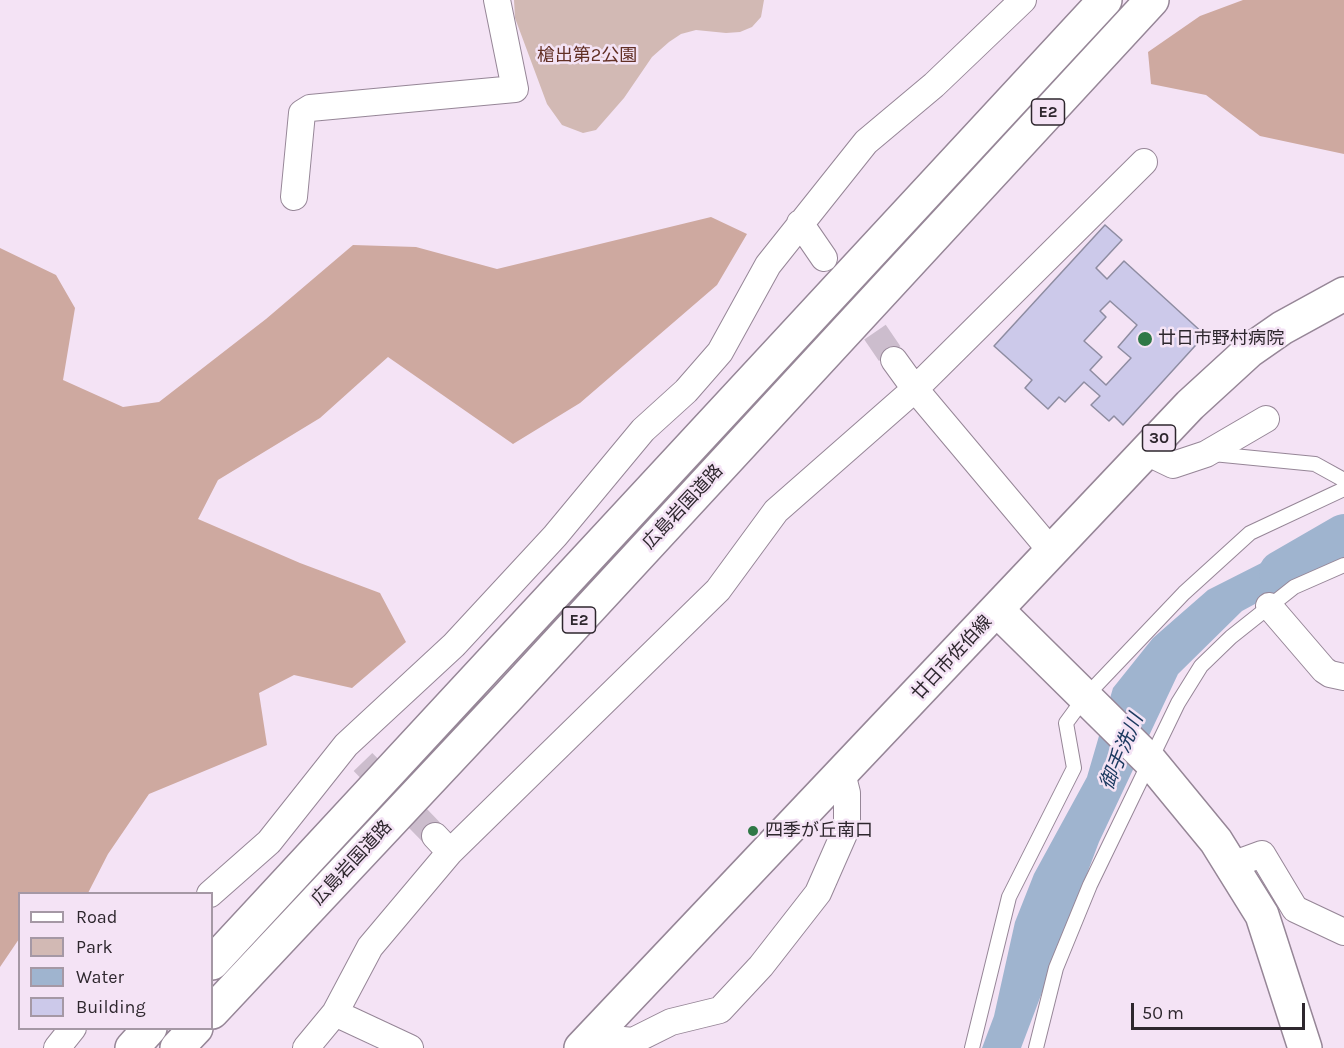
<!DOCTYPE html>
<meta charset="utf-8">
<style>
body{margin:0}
#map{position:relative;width:1344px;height:1048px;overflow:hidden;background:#f4e3f5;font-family:Karla,sans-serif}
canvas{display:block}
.legend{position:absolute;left:18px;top:892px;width:195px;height:138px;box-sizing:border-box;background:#f4e3f5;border:2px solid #a598a5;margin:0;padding:8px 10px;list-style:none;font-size:18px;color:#2e272e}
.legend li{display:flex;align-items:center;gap:12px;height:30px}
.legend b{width:30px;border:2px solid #a598a5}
.scale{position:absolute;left:1131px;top:1003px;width:174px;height:27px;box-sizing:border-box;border:3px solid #2e272e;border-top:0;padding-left:8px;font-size:18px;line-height:21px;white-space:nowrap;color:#2e272e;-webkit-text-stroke:4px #f4e3f5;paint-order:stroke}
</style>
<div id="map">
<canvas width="1344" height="1048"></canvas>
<ul class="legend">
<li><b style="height:8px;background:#fff"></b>Road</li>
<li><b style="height:16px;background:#d2b9b4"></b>Park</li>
<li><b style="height:16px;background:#9fb4cf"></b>Water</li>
<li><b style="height:16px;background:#ccc9ea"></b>Building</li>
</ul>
<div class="scale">50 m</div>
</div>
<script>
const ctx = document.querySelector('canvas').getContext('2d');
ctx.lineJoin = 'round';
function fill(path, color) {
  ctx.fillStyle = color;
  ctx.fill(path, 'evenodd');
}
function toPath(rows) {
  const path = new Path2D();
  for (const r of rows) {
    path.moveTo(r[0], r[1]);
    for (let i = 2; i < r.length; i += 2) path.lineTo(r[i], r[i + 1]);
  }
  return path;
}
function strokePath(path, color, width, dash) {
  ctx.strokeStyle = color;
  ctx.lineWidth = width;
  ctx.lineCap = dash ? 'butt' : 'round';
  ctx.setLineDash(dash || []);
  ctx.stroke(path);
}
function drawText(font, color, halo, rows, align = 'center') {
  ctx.font = font + ' Karla,"Noto Sans JP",sans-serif';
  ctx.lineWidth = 5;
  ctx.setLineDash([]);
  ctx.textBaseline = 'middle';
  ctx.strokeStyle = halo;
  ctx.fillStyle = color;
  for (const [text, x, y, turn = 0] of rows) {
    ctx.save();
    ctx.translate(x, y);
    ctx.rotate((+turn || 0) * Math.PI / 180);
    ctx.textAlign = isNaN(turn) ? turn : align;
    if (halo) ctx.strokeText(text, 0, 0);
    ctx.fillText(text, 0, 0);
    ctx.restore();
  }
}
const green = toPath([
 [514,0,764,0,761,17,752,27,740,32,726,33,696,30,681,34,669,42,652,57,624,98,596,130,583,133,562,125,547,104,515,18]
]);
const forest = toPath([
 [1243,0,1344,0,1344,154,1260,136,1206,95,1151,84,1148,52,1200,16],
 [711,217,747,234,717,285,580,403,513,444,388,357,320,418,218,480,198,519,300,563,380,593,406,642,352,688,294,675,259,693,267,745,149,794,108,854,88,893,20,894,19,939,0,967,0,248,56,275,75,308,63,380,123,407,159,402,266,319,353,245,416,247,497,269]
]);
const water = toPath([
 [1321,537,1331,543,1332,556,1327,565,1242,611,1178,674,1099,842,1021,1048,982,1048,994,1016,1015,922,1034,874,1087,777,1113,688,1153,638,1208,590,1291,548]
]);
const river = toPath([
 [1280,572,1344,535]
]);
const building = toPath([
 [1105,225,1122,240,1096,268,1107,279,1124,261,1205,335,1123,425,1114,416,1109,421,1091,405,1100,396,1084,382,1065,402,1059,397,1048,409,1025,388,1032,380,994,346,1105,225],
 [1110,301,1137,325,1118,347,1131,358,1106,385,1090,370,1102,357,1084,341,1106,317,1100,311,1110,301]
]);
const minorTunnel = toPath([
 [853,300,894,360],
 [363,762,435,836]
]);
const service = toPath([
 [1213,454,1315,464,1344,480],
 [972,1048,1009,897,1074,768,1066,723,1085,697,1184,593,1250,533,1344,489],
 [1036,1048,1056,968,1090,885,1178,703,1201,666,1231,637,1294,587,1344,565]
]);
const minor = toPath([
 [294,197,302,113,310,108,515,89,497,0],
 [800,223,824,258],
 [894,360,915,389,1052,552],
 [1146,452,1173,465,1206,454,1266,419],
 [1269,606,1324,670,1330,674,1344,677],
 [435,836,450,852],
 [1232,865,1262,854,1295,909,1344,932],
 [210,894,269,842,346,745,454,645,555,536,643,430,686,391,720,352,768,265,866,142,934,85,1023,0],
 [335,1013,410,1048],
 [592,1037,633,1041,671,1022,720,1010,761,966,818,893,847,827,847,793,842,773],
 [57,1048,73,1028],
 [306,1048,335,1013,370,947,450,852,718,590,776,511,915,389,1144,162]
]);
const tertiary = toPath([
 [997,610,1151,762,1216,841,1262,915,1305,1048]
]);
const primary = toPath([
 [581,1048,1190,405,1249,351,1282,328,1344,294]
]);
const motorway = toPath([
 [212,963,1105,0],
 [212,1012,507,698,1152,0],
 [132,1048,150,1028],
 [177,1048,196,1028]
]);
const markers = [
 [1145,339,8,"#2f7846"],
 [753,831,6,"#2f7846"]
];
const shields = [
 [1048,112,33],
 [1159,438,33],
 [579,620,33]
];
const shieldNames = [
 ["E2",1048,112],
 ["30",1159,438],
 ["E2",579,620]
];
const parkNames = [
 ["槍出第2公園",587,56]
];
const poiNames = [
 ["廿日市野村病院",1158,339],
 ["四季が丘南口",765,831]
];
const streetNames = [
 ["広島岩国道路",683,507,-47],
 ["廿日市佐伯線",952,658,-47],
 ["広島岩国道路",352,863,-47]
];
const waterNames = [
 ["御手洗川",1122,752,-67]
];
fill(green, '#d2b9b4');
fill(forest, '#cea9a0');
fill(water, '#9fb4cf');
strokePath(river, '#9fb4cf', 42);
fill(building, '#ccc9ea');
strokePath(building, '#8e8ca1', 1.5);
strokePath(minorTunnel, '#ccbdcd', 26, [26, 13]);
strokePath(service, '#968697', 16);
strokePath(minor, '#968697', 28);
strokePath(tertiary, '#968697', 36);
strokePath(primary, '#968697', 36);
strokePath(motorway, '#968697', 36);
strokePath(service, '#fff', 14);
strokePath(minor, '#fff', 26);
strokePath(tertiary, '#fff', 33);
strokePath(primary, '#fff', 33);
strokePath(motorway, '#fff', 33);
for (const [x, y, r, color] of markers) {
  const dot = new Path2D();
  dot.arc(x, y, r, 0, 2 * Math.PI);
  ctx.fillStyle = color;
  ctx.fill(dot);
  strokePath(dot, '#f4e3f5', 2);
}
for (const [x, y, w] of shields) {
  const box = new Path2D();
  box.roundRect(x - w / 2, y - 13, w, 26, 4.5);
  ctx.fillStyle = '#f4e3f5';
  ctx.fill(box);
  strokePath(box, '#2e272e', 1.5);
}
drawText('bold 16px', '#2e272e', null, shieldNames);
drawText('18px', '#623025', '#f4e3f5', parkNames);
drawText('18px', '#2e272e', '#f4e3f5', poiNames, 'left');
drawText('18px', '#2e272e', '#f4e3f5', streetNames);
drawText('italic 20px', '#1c3a60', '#f4e3f5', waterNames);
</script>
